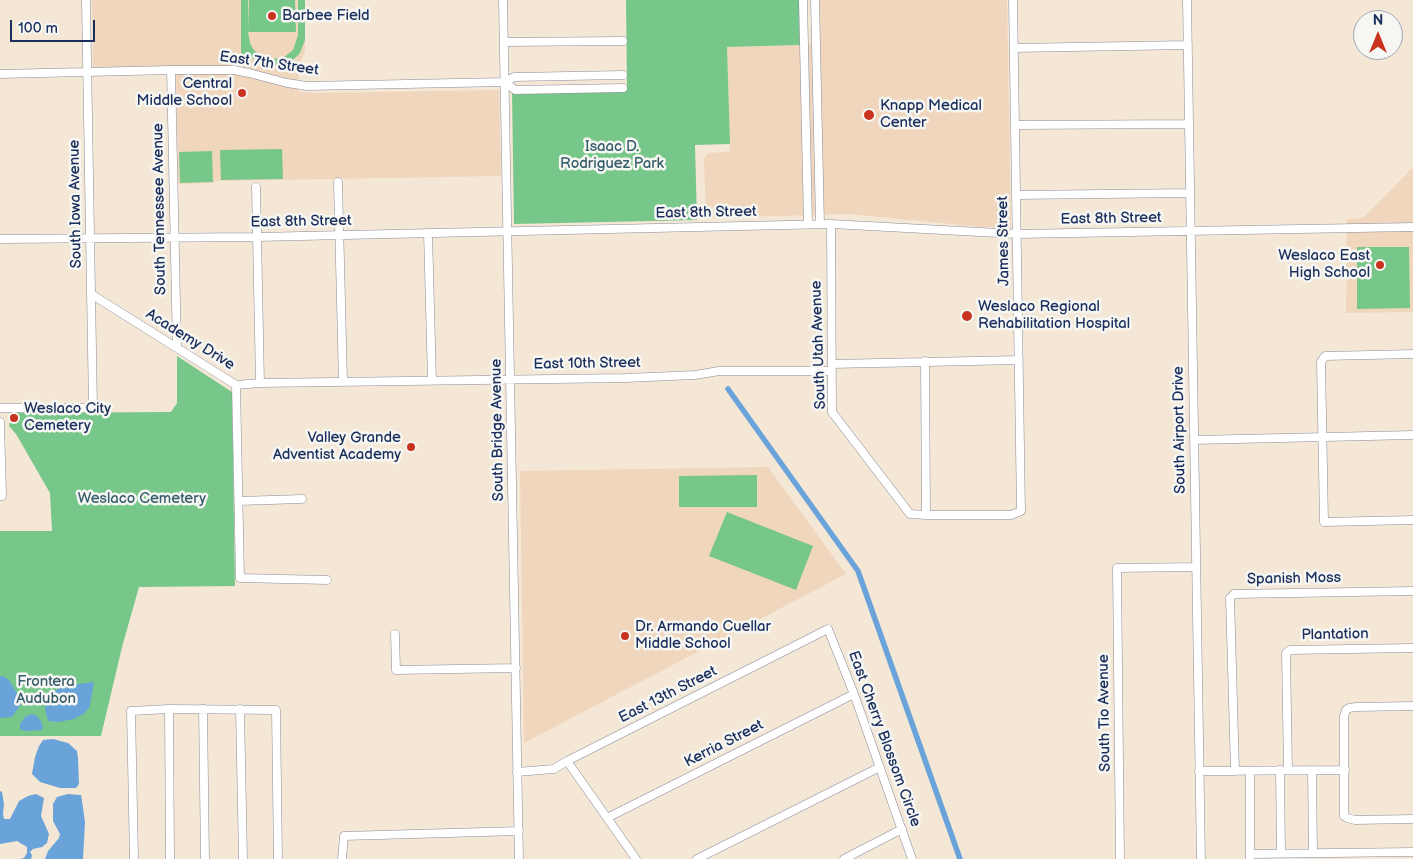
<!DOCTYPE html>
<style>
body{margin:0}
#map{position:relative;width:1413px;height:859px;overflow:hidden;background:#f5e7d6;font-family:"Balsamiq Sans",sans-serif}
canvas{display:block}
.north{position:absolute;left:1353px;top:10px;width:50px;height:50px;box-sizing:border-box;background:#f6f6f2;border:1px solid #9ea6b7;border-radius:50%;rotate:0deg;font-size:14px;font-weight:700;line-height:20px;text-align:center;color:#1b2f5e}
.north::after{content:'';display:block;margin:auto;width:18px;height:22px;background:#c8321e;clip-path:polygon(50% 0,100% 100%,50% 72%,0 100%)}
.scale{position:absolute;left:10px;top:20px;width:85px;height:22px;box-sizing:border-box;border:2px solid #1b2f5e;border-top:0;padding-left:6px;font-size:15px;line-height:18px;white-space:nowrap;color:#1b2f5e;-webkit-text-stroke:4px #f6f6f2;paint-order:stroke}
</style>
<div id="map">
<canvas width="1413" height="859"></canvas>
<div class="north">N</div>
<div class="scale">100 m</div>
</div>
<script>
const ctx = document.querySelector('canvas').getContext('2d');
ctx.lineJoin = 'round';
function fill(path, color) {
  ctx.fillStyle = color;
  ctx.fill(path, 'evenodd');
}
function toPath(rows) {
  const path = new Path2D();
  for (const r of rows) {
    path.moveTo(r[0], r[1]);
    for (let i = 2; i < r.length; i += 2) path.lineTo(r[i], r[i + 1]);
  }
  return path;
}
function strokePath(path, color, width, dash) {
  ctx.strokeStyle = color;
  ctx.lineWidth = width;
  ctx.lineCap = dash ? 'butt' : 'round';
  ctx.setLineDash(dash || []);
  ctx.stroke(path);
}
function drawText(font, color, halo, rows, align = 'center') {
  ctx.font = font + ' "Balsamiq Sans",sans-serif';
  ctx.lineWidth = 5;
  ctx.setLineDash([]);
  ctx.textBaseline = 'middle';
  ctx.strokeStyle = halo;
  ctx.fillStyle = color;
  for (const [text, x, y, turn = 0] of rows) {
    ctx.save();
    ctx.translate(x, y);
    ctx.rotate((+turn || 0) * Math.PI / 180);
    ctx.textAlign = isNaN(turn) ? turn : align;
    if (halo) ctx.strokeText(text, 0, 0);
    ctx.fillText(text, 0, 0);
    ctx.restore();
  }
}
const built = toPath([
 [92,0,305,0,305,52,299,65,298,92,316,93,499,90,501,176,214,181,214,183,178,184,176,67,93,67],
 [819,0,1007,0,1011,228,982,227,849,214,706,218,704,158,708,153,730,152,727,47,819,45],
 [1413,167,1413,312,1346,313,1347,219,1363,218],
 [768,467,846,574,524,743,520,471]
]);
const green = toPath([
 [241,0,248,0,249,32,249,0,295,0,296,32,248,32,250,43,253,49,262,57,269,59,283,58,293,50,298,35,298,0,305,0,305,40,300,53,295,58,288,63,276,66,262,65,256,61,249,56,249,61,241,61],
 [626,0,800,0,801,45,727,47,730,144,695,145,697,220,514,224,512,92,627,90],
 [282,149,283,179,221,180,220,150],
 [212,151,213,182,180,183,179,152],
 [1357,247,1409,247,1410,308,1357,309],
 [177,356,232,392,235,586,139,587,122,647,101,736,0,736,0,531,52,531,50,493,16,434,9,426,13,413,171,412,177,403],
 [757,475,757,507,679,507,679,476],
 [727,512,813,546,796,590,709,556]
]);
const water = toPath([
 [0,676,3,676,9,680,20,698,21,704,12,717,0,718],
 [94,682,90,706,85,713,74,719,59,722,48,721,45,709,46,699,51,692,65,686],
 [31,714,36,715,41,721,43,727,42,730,25,731,20,729,20,724,25,717],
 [53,739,68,743,77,751,78,758,79,784,76,788,60,788,40,782,32,774,35,757,39,746,43,740],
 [0,791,2,792,4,804,3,814,4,819,10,819,19,801,28,796,36,794,44,798,41,816,49,834,47,843,42,847,33,849,30,852,32,855,31,859,20,859,24,858,27,853,27,847,17,841,0,844],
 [68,794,81,795,82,801,85,822,83,859,45,859,48,851,59,838,60,834,53,821,53,804,57,797]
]);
const canal = toPath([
 [728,389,858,571,960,859]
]);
const minor = toPath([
 [503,0,519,859],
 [803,0,808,224],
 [815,0,820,224],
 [1187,0,1201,859],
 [504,42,623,41],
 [1014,48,1188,45],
 [171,70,177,348],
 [0,74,171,70,234,70,249,73,287,83,307,86,505,82,514,77,623,75],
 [505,82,515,90,623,88],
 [1016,125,1189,124],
 [338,182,343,382],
 [256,187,260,383],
 [1017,195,1190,193],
 [831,224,832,412,910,514,926,515],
 [428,233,432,381],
 [0,239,257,237,831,224,1017,234,1413,227],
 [91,294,236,385,260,383,626,378,695,375,719,371,831,371],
 [1413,354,1325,356,1321,362,1324,522,1413,520],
 [925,361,926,515,1011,515,1021,511,1013,0],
 [832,364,1019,360],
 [236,385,240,578,327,580],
 [0,408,93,408,86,0],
 [0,422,2,496,0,496],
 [1194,440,1413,435],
 [239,501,302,499],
 [395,634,396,670,516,668],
 [1413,706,1356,707,1349,708,1346,710,1344,716,1344,816,1347,818,1355,820,1413,819],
 [169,709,170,859],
 [203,709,205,859],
 [240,709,243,859],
 [567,761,636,859],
 [1280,770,1281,853],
 [1288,770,1286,653,1290,650,1413,648],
 [1312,770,1313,853],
 [1199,771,1345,770],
 [1235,771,1230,598,1234,594,1413,591],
 [1250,771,1250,859],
 [517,772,554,769,567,761,828,629,854,694,912,859],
 [607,818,854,694],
 [1250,854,1413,852],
 [134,859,131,711,169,709,276,710,278,859],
 [342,859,344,836,519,831],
 [697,859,880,767],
 [844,859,902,829],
 [1120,859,1117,568,1196,567]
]);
const markers = [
 [272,16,5,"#c8321e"],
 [242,93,5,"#c8321e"],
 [869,115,6,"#c8321e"],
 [1380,265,5,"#c8321e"],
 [967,316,6,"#c8321e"],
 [14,418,5,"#c8321e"],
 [411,447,5,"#c8321e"],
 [625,636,5,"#c8321e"]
];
const poiNames = [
 ["Barbee Field",282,16],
 ["Central",232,84,"right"],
 ["Middle School",232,101,"right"],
 ["Knapp Medical",880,106],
 ["Center",880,123],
 ["Weslaco East",1370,256,"right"],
 ["High School",1370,273,"right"],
 ["Weslaco Regional",978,307],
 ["Rehabilitation Hospital",978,324],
 ["Weslaco City",24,409],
 ["Cemetery",24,426],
 ["Valley Grande",401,438,"right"],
 ["Adventist Academy",401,455,"right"],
 ["Dr. Armando Cuellar",635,627],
 ["Middle School",635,644]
];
const streetNames = [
 ["East 7th Street",269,64,8],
 ["South Iowa Avenue",76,204,-91],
 ["South Tennessee Avenue",160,209,-91],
 ["East 8th Street",706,213,-1],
 ["East 8th Street",1111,219,-1],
 ["East 8th Street",301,222,-1],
 ["James Street",1004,241,-91],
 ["Academy Drive",190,340,32],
 ["South Utah Avenue",819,345,-92],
 ["East 10th Street",587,364,-1],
 ["South Bridge Avenue",498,430,-91],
 ["South Airport Drive",1180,430,-91],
 ["Spanish Moss",1294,579,-1],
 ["Plantation",1335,635,-1],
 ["East 13th Street",668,695,-27],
 ["South Tio Avenue",1105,713,-91],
 ["East Cherry Blossom Circle",884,739,70],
 ["Kerria Street",724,744,-27]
];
const parkNames = [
 ["Isaac D.",612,147],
 ["Rodriguez Park",612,164],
 ["Weslaco Cemetery",142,499],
 ["Frontera",46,682],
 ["Audubon",46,699]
];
fill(built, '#f0d6bc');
fill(green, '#76c789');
fill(water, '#69a3d9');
strokePath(canal, '#69a3d9', 5.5);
strokePath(minor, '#888b9a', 9);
strokePath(minor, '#fff', 8);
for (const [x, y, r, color] of markers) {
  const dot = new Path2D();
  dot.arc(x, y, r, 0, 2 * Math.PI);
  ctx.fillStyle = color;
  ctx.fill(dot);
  strokePath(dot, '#f6f6f2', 2);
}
drawText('15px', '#1b2f5e', '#f6f6f2', poiNames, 'left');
drawText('15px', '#1b2f5e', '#f6f6f2', streetNames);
drawText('15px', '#365d6b', '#f6f6f2', parkNames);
</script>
